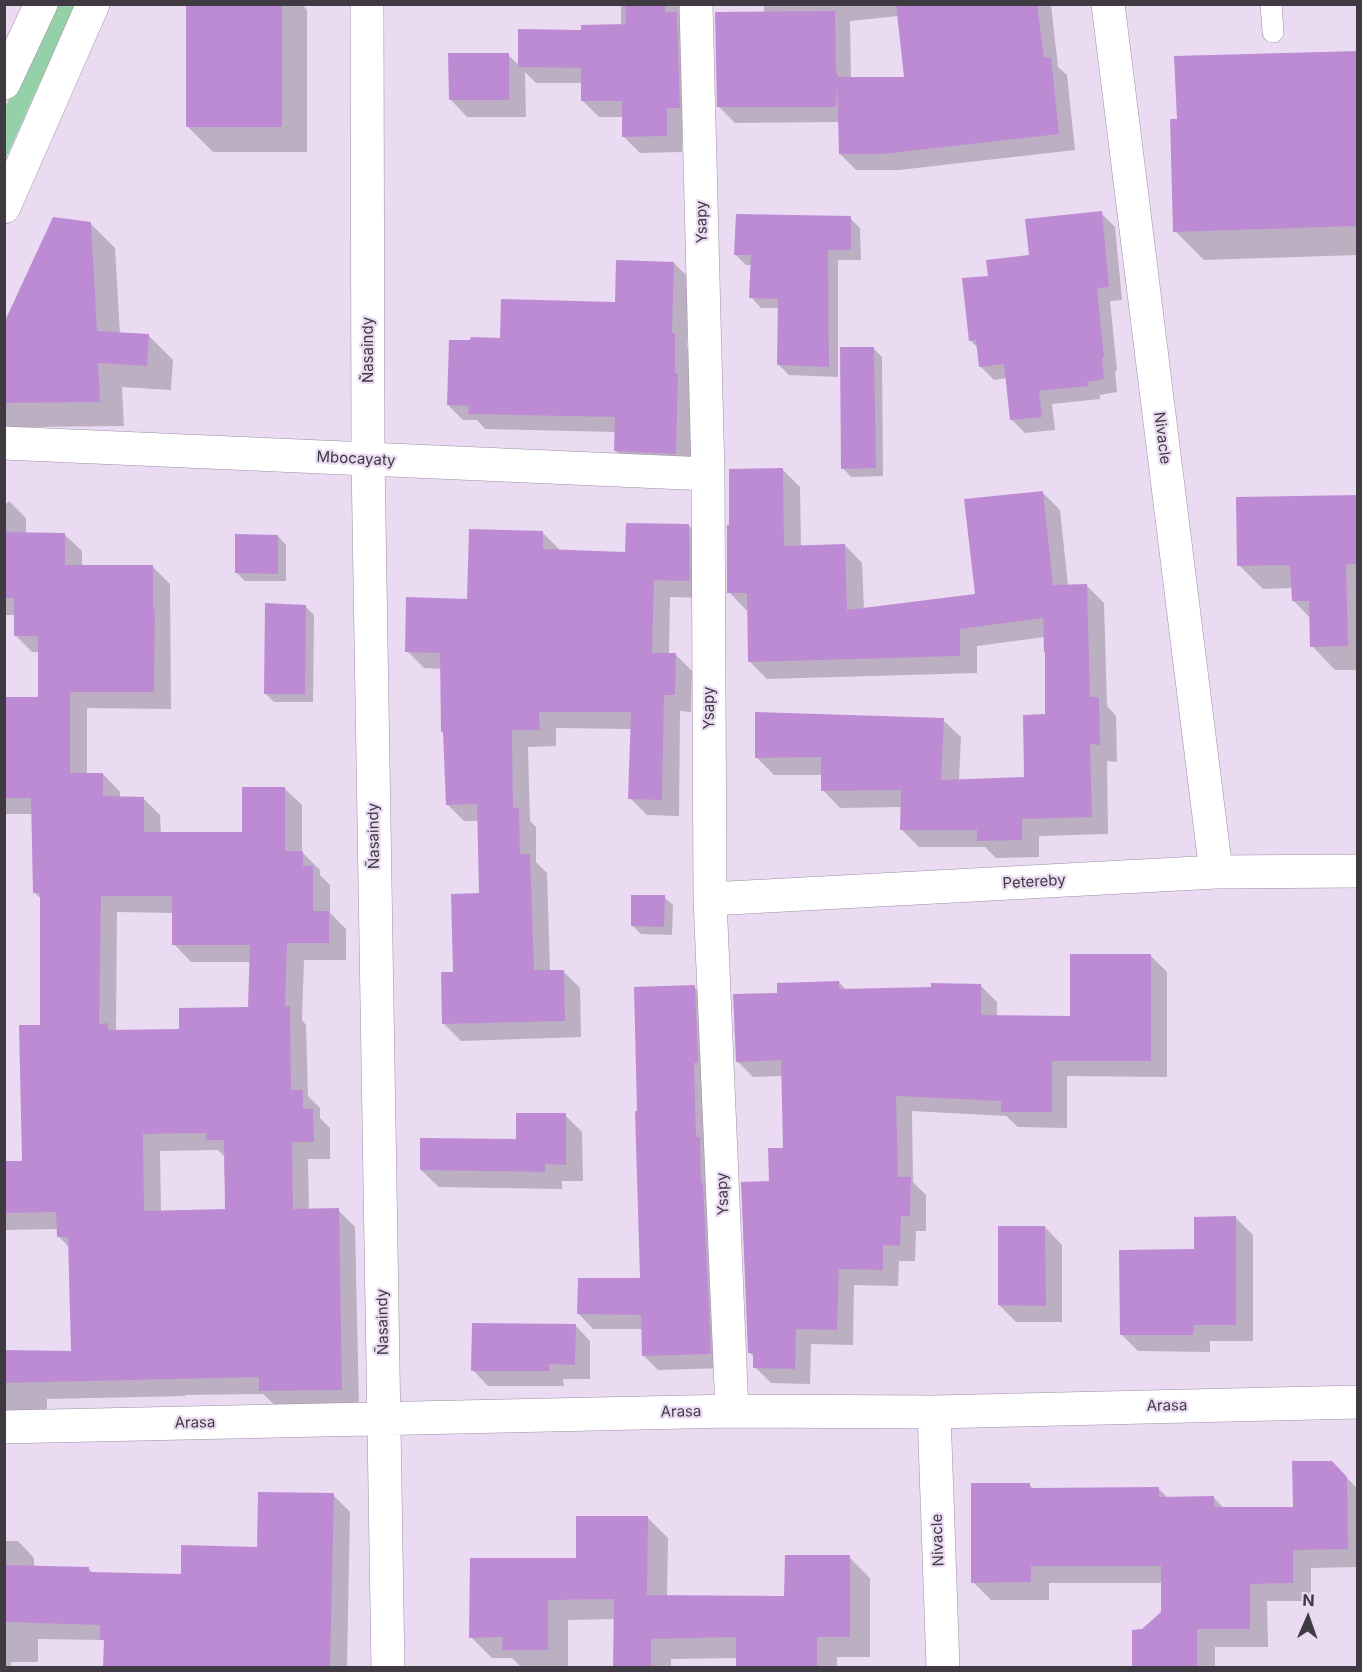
<!DOCTYPE html>
<meta charset="utf-8">
<style>
body{margin:0}
#map{position:relative;width:1362px;height:1672px;overflow:hidden;background:#eadbf2;font-family:Inter,sans-serif}
canvas{display:block}
.frame{position:absolute;inset:0;border:6px solid #3f3942;pointer-events:none}
.north{position:absolute;left:1278px;top:1588px;width:60px;height:60px;-webkit-text-stroke:4px #eadbf2;paint-order:stroke;rotate:2deg;font-size:16px;font-weight:700;line-height:24px;text-align:center;color:#3f3942}
.north::after{content:'';display:block;margin:auto;width:21px;height:27px;background:#3f3942;clip-path:polygon(50% 0,100% 100%,50% 72%,0 100%)}
</style>
<div id="map">
<canvas width="1362" height="1672"></canvas>
<div class="frame"></div>
<div class="north">N</div>
</div>
<script>
const ctx = document.querySelector('canvas').getContext('2d');
ctx.lineJoin = 'round';
function fill(path, color) {
  ctx.fillStyle = color;
  ctx.fill(path, 'evenodd');
}
function toPath(rows) {
  const path = new Path2D();
  for (const r of rows) {
    path.moveTo(r[0], r[1]);
    for (let i = 2; i < r.length; i += 2) path.lineTo(r[i], r[i + 1]);
  }
  return path;
}
function strokePath(path, color, width, dash) {
  ctx.strokeStyle = color;
  ctx.lineWidth = width;
  ctx.lineCap = dash ? 'butt' : 'round';
  ctx.setLineDash(dash || []);
  ctx.stroke(path);
}
function drawText(font, color, halo, rows, align = 'center') {
  ctx.font = font + ' Inter,sans-serif';
  ctx.lineWidth = 4.5;
  ctx.setLineDash([]);
  ctx.textBaseline = 'middle';
  ctx.strokeStyle = halo;
  ctx.fillStyle = color;
  for (const [text, x, y, turn = 0] of rows) {
    ctx.save();
    ctx.translate(x, y);
    ctx.rotate((+turn || 0) * Math.PI / 180);
    ctx.textAlign = isNaN(turn) ? turn : align;
    if (halo) ctx.strokeText(text, 0, 0);
    ctx.fillText(text, 0, 0);
    ctx.restore();
  }
}
const green = toPath([
 [51,5,75,5,5,160,5,108]
]);
const shadow = toPath([
 [187,4,302,4,307,10,307,152,213,152,187,126],
 [621,4,691,4,695,123,682,123,682,152,640,153,624,137,624,117,599,117,583,101,583,83,536,83,525,72,526,117,467,117,450,99,508,55,520,66,583,31,621,26],
 [764,4,1051,4,1058,67,1067,75,1075,150,899,170,856,170,840,154,839,122,735,123,719,107,764,13],
 [899,16,906,79,851,79,850,21],
 [1358,52,1358,255,1204,260,1175,231,1178,120],
 [1101,213,1115,227,1122,300,1110,301,1117,370,1115,371,1117,392,1100,395,1100,399,1052,404,1055,430,1025,433,1011,419,1007,378,994,380,980,366,978,348,970,340,989,277,1030,257],
 [850,218,860,228,861,260,838,260,838,377,789,375,779,365,780,308,761,308,751,297,752,265,746,265,736,255],
 [91,224,115,248,120,334,148,335,173,360,171,390,122,387,124,426,29,427,16,438,4,428,4,326],
 [674,263,689,278,687,347,690,350,692,389,691,468,630,466,615,450,616,432,485,429,477,420,463,420,448,405,501,340,616,303],
 [874,349,882,357,883,476,851,477,843,468],
 [783,470,800,487,801,547,845,545,862,563,864,609,976,595,1043,493,1060,510,1068,586,1086,585,1104,603,1107,706,1116,716,1117,762,1107,761,1108,834,1039,836,1039,857,996,858,985,847,919,847,902,830,902,807,840,808,823,790,823,775,774,775,757,758,943,720,961,737,959,781,1026,778,1047,716,1045,637,977,646,977,673,767,679,750,662,749,610,746,610,729,592],
 [1358,496,1358,670,1335,670,1312,646,1311,619,1293,600,1293,588,1263,589,1239,565],
 [9,501,26,518,26,534,64,534,82,551,82,567,153,567,170,584,171,709,87,708,87,774,103,774,120,792,120,798,143,798,160,815,161,834,243,834,284,788,302,805,302,852,320,870,320,875,330,885,330,913,346,929,346,960,304,960,302,1020,306,1025,308,1096,320,1108,320,1118,330,1128,330,1159,308,1159,309,1210,338,1210,355,1227,359,1407,278,1408,263,1394,185,1395,185,1396,47,1399,47,1414,4,1413,4,1351,73,1352,70,1248,58,1236,58,1229,4,1230,4,1163,24,1162,41,1026,42,900,34,892,33,814,4,814,4,699,39,699,39,652,32,652,15,635,15,615,4,615,4,506],
 [117,912,174,913,174,944,191,962,251,962,249,1008,181,1030,116,1031],
 [218,1150,224,1156,226,1211,161,1212,160,1151],
 [689,526,706,543,706,598,670,597,669,654,675,654,692,671,691,712,680,711,679,816,647,815,630,798,632,729,556,728,556,746,528,747,530,821,536,827,536,862,547,873,550,971,563,971,580,988,581,1037,461,1041,444,1024,480,895,479,821,464,821,447,804,442,669,424,668,407,651,469,600,542,532,559,549,559,551,627,554],
 [278,536,286,545,286,581,245,581,236,572],
 [305,606,314,615,313,702,274,702,265,693],
 [664,897,673,905,672,935,641,934,632,925],
 [1151,956,1167,972,1167,1077,1067,1076,1067,1128,1018,1127,1006,1116,912,1111,913,1182,926,1195,926,1231,916,1231,915,1261,899,1261,898,1286,854,1285,853,1345,811,1344,810,1384,771,1383,755,1367,755,1358,750,1353,770,1183,785,1149,783,1076,753,1077,737,1061,779,994,839,982,847,991,981,986,997,1002,997,1017,1071,1017],
 [694,987,709,1001,725,1368,658,1370,643,1355,642,1329,593,1329,579,1314,641,1280],
 [565,1115,582,1132,583,1181,562,1181,562,1189,439,1187,421,1170,518,1141],
 [1236,1218,1253,1235,1253,1341,1210,1341,1210,1352,1138,1351,1121,1334,1195,1251],
 [1045,1227,1062,1245,1062,1322,1016,1322,999,1305],
 [575,1325,590,1341,590,1379,563,1379,564,1386,488,1386,473,1370],
 [1331,1462,1358,1489,1358,1567,1311,1568,1311,1601,1267,1601,1268,1647,1215,1647,1215,1668,1056,1668,1133,1666,1143,1631,1162,1613,1163,1583,1049,1583,1049,1600,991,1600,973,1582,1030,1485,1034,1490,1159,1489,1168,1498,1214,1498,1224,1508,1294,1509],
 [333,1495,350,1512,347,1665,349,1668,104,1668,105,1643,103,1640,38,1639,38,1662,11,1662,10,1668,4,1668,4,1541,18,1541,34,1558,34,1567,88,1568,94,1574,182,1576,258,1548],
 [647,1517,668,1538,667,1597,786,1598,849,1557,870,1578,870,1657,837,1657,837,1668,738,1668,738,1658,671,1659,671,1668,615,1668,615,1619,568,1620,568,1668,522,1668,512,1658,492,1658,471,1637,577,1559]
]);
const building = toPath([
 [186,4,282,4,282,127,186,127],
 [896,4,1037,4,1044,58,1051,57,1059,134,882,154,839,154,837,83,836,107,717,107,715,12,835,11,836,73,838,73,838,77,904,77],
 [625,5,665,5,665,12,677,12,680,108,667,108,667,136,622,137,622,101,581,101,581,68,518,67,518,29,581,30,581,25,626,24],
 [1358,51,1358,226,1173,232,1170,119,1177,119,1174,56],
 [448,53,509,53,509,100,449,100],
 [1102,211,1109,287,1097,288,1104,357,1102,358,1104,379,1087,382,1088,386,1039,391,1042,417,1010,420,1004,364,979,367,976,340,969,341,962,278,988,276,986,260,1029,255,1025,219],
 [736,214,851,216,851,250,828,250,829,367,777,365,778,299,749,298,751,255,734,255],
 [53,217,91,222,97,331,149,334,147,366,98,363,100,402,4,403,4,323],
 [616,260,674,262,672,333,675,333,675,373,678,373,676,454,614,451,615,417,468,414,469,406,447,405,449,340,470,340,471,337,500,338,501,299,615,302],
 [840,347,874,347,876,468,841,469],
 [783,468,784,546,845,544,847,610,975,594,964,499,1043,491,1053,585,1087,584,1090,697,1099,697,1100,745,1090,744,1092,817,1022,819,1022,840,977,841,977,830,900,830,901,790,821,791,821,757,755,758,755,712,944,718,941,780,1024,777,1023,715,1045,714,1045,652,1044,652,1043,618,960,629,960,656,748,662,747,593,727,593,727,525,729,525,729,469],
 [1358,495,1358,564,1346,564,1348,646,1310,647,1309,601,1292,601,1290,565,1237,566,1236,497],
 [626,523,689,524,690,581,654,580,652,653,676,653,675,695,664,695,662,800,628,799,631,712,539,712,540,730,512,730,513,808,519,808,520,854,530,854,534,970,564,970,565,1021,442,1024,441,972,453,972,451,894,479,893,477,804,446,805,443,732,441,732,440,653,405,652,406,597,467,599,469,529,543,531,543,549,625,552],
 [4,532,65,533,65,565,153,565,153,609,155,609,154,692,70,692,70,773,103,773,103,796,144,797,144,832,242,832,242,787,285,787,285,851,303,851,303,866,313,866,313,911,329,911,329,943,287,943,285,1006,290,1006,291,1090,303,1090,303,1109,313,1109,314,1142,292,1142,293,1209,339,1208,342,1390,259,1391,259,1377,4,1383,4,1350,71,1351,68,1237,57,1237,56,1212,4,1213,4,1161,22,1161,19,1025,40,1025,40,893,33,893,31,798,4,798,4,697,38,697,38,636,14,636,14,598,4,598],
 [101,896,172,896,172,945,250,945,248,1007,179,1008,179,1029,108,1030,108,1023,99,1024],
 [206,1133,206,1140,224,1140,225,1209,144,1211,143,1134],
 [235,534,278,535,278,574,235,573],
 [265,603,306,605,305,694,264,694],
 [631,895,665,895,664,927,631,926],
 [1070,954,1151,954,1151,1061,1052,1061,1052,1112,1001,1112,1001,1101,896,1096,898,1177,911,1177,910,1216,901,1216,900,1246,883,1245,883,1270,839,1269,837,1330,796,1329,795,1369,753,1368,753,1353,748,1353,741,1182,769,1181,768,1148,783,1148,781,1060,736,1062,733,994,777,993,777,983,839,981,839,989,931,987,931,983,981,984,981,1015,1070,1016],
 [695,985,698,1063,694,1063,696,1137,700,1137,701,1183,703,1183,711,1354,642,1356,641,1315,577,1314,578,1278,640,1278,635,1111,637,1111,634,987],
 [516,1113,566,1113,566,1165,545,1164,545,1172,420,1170,420,1138,516,1139],
 [1236,1216,1236,1325,1194,1325,1193,1335,1120,1335,1119,1250,1194,1249,1194,1217],
 [998,1226,1045,1226,1046,1306,998,1305],
 [472,1323,576,1324,575,1365,549,1364,549,1371,471,1371],
 [1292,1461,1332,1461,1347,1477,1348,1549,1293,1550,1293,1583,1250,1584,1250,1629,1197,1629,1197,1668,1132,1668,1132,1630,1142,1629,1161,1612,1161,1566,1031,1566,1031,1582,971,1583,971,1483,1030,1483,1030,1488,1159,1487,1159,1497,1214,1496,1214,1507,1293,1507],
 [258,1492,334,1493,330,1668,103,1668,104,1640,100,1640,100,1625,4,1622,4,1565,89,1567,89,1572,181,1574,181,1545,257,1547],
 [576,1516,648,1516,647,1595,784,1596,785,1555,850,1555,850,1637,817,1637,817,1668,736,1668,736,1637,651,1639,651,1668,613,1668,614,1599,548,1600,548,1650,502,1650,503,1637,469,1638,470,1558,576,1558]
]);
const service = toPath([
 [1271,4,1273,32]
]);
const minor = toPath([
 [367,4,368,459,388,1668],
 [696,4,708,474,710,899,732,1411],
 [1108,4,1216,872],
 [4,443,708,474],
 [710,899,1216,872,1358,871],
 [934,1412,943,1668],
 [4,1427,732,1411,934,1412,1358,1402]
]);
const primary = toPath([
 [4,83,41,4],
 [4,207,93,4]
]);
const streetNames = [
 ["Ysapy",702,222,-91],
 ["Ñasaindy",368,350,-90],
 ["Nivacle",1162,438,83],
 ["Mbocayaty",356,459,3],
 ["Ysapy",709,708,-90],
 ["Ñasaindy",374,836,-91],
 ["Petereby",1034,882,-3],
 ["Ysapy",723,1194,-92],
 ["Ñasaindy",383,1322,-91],
 ["Arasa",1167,1406,-1],
 ["Arasa",681,1412,-1],
 ["Arasa",195,1423,-1],
 ["Nivacle",938,1540,-92]
];
fill(green, '#94d1a8');
fill(shadow, '#0003');
fill(building, '#bd8bd4');
strokePath(service, '#9c8ea3', 22);
strokePath(minor, '#9c8ea3', 34);
strokePath(primary, '#9c8ea3', 34);
strokePath(service, '#fff', 21);
strokePath(minor, '#fff', 33);
strokePath(primary, '#fff', 33);
drawText('15px', '#3f3942', '#eadbf2', streetNames);
</script>
